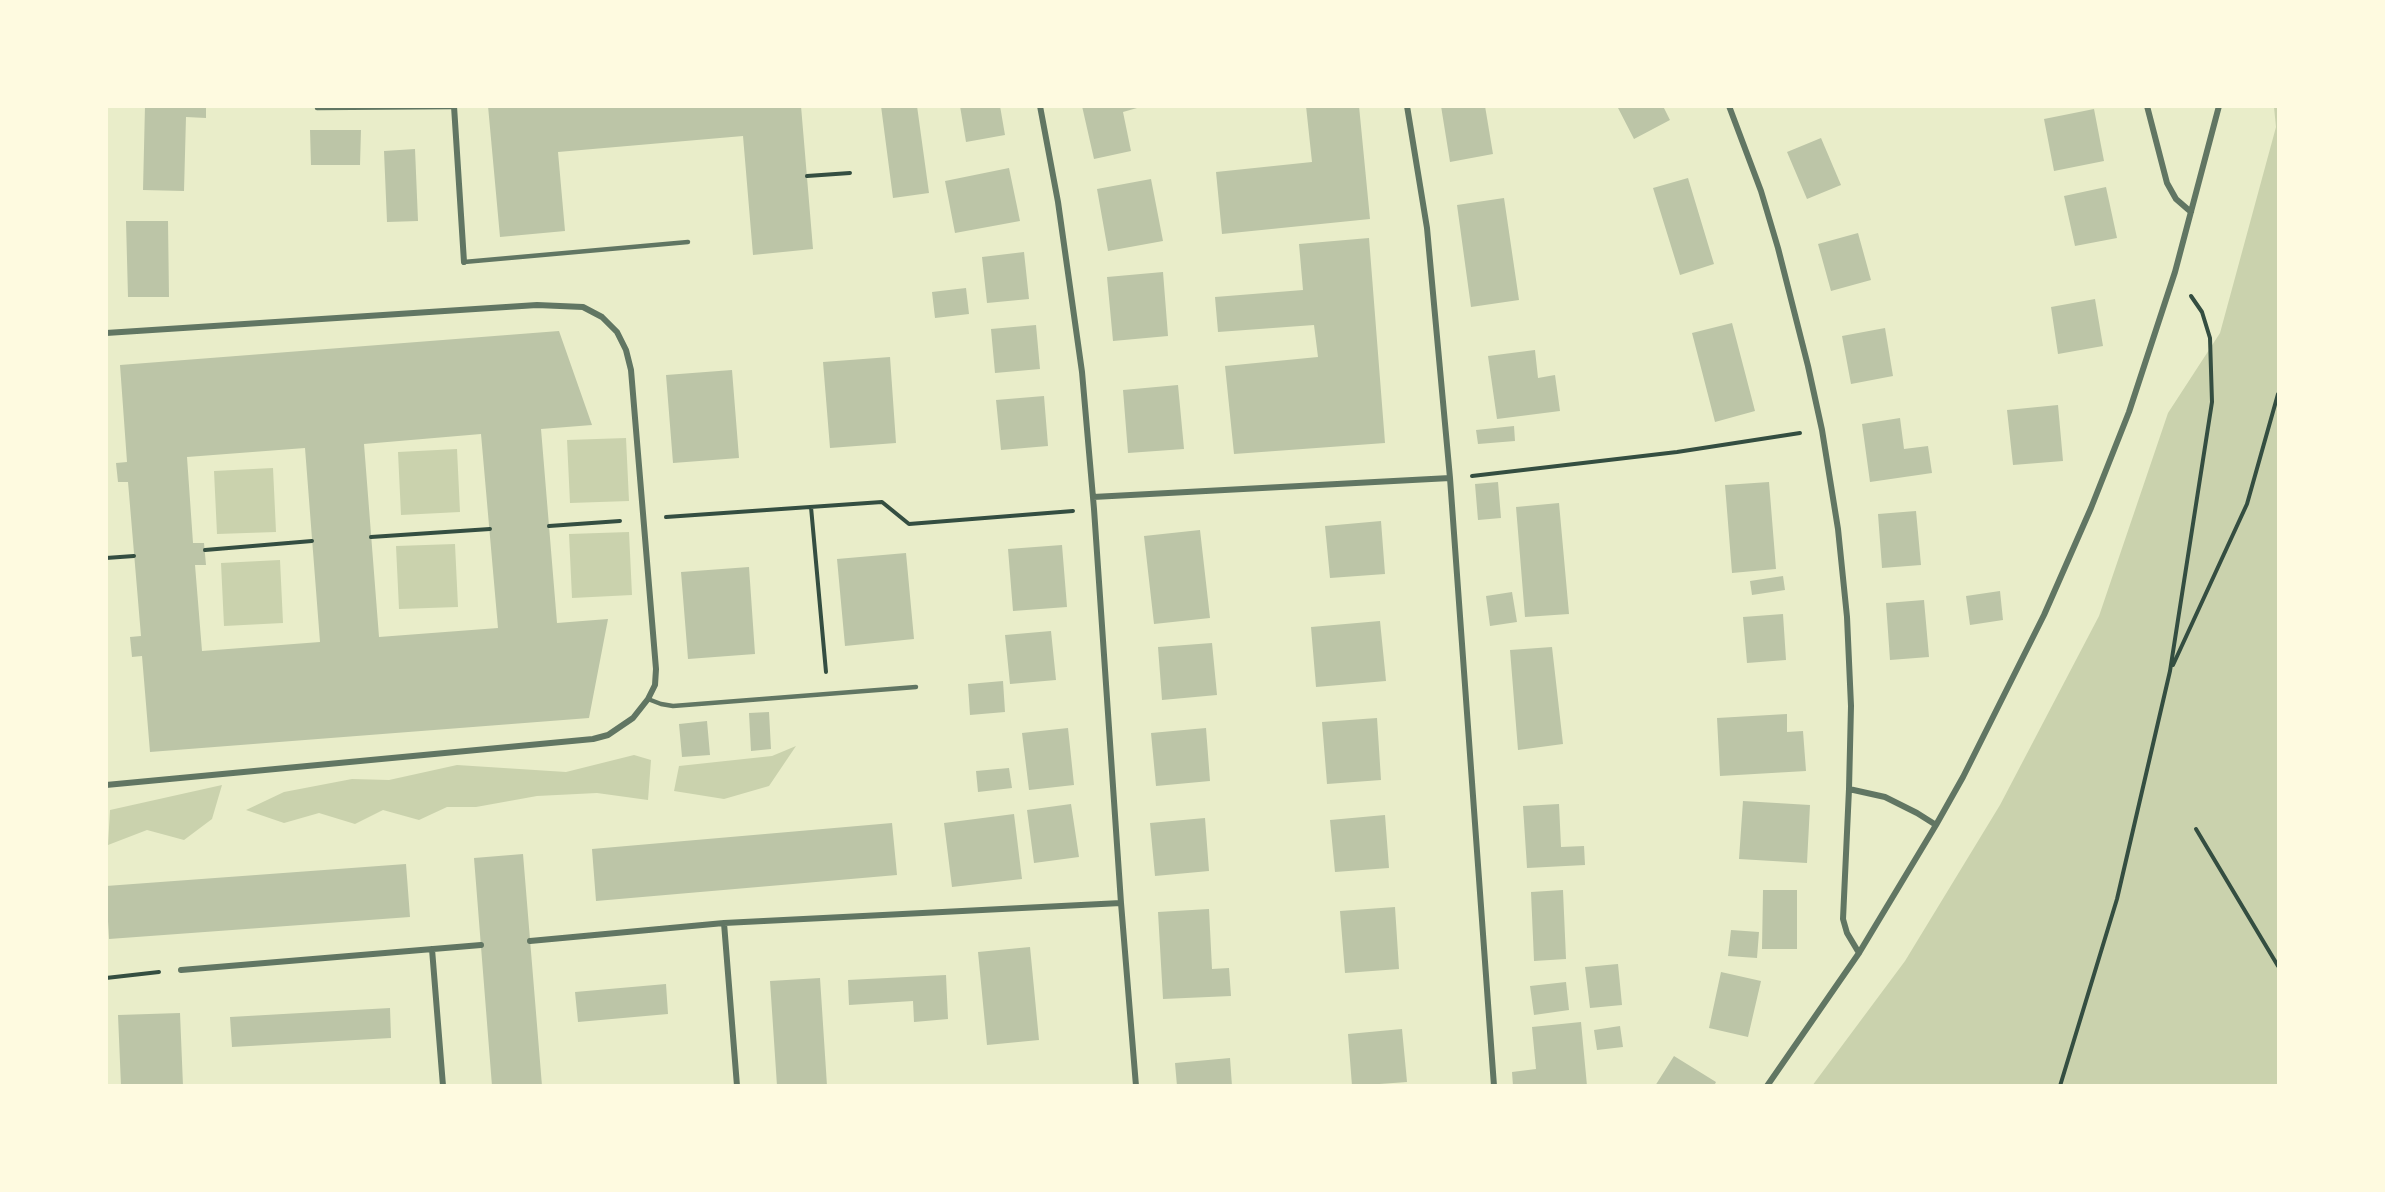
<!DOCTYPE html>
<style>
body{margin:0}
#map{position:relative;width:2385px;height:1192px;overflow:hidden;background:#e9edc9;font-family:Ubuntu,sans-serif}
canvas{display:block}
.frame{position:absolute;inset:0;border:108px solid #fefae0;pointer-events:none}
</style>
<div id="map">
<canvas width="2385" height="1192"></canvas>
<div class="frame"></div>
</div>
<script>
const ctx = document.querySelector('canvas').getContext('2d');
ctx.lineJoin = 'round';
function fill(path, color) {
  ctx.fillStyle = color;
  ctx.fill(path, 'evenodd');
}
function toPath(rows) {
  const path = new Path2D();
  for (const r of rows) {
    path.moveTo(r[0], r[1]);
    for (let i = 2; i < r.length; i += 2) path.lineTo(r[i], r[i + 1]);
  }
  return path;
}
function strokePath(path, color, width, dash) {
  ctx.strokeStyle = color;
  ctx.lineWidth = width;
  ctx.lineCap = dash ? 'butt' : 'round';
  ctx.setLineDash(dash || []);
  ctx.stroke(path);
}
const green = toPath([
 [2274,107,2278,107,2278,1085,1812,1086,1905,961,2000,805,2099,616,2168,413,2220,333,2276,127],
 [626,438,629,501,570,503,567,440],
 [457,449,460,512,401,515,398,452],
 [273,468,276,532,217,534,214,471],
 [629,532,632,595,572,598,569,534],
 [455,544,458,607,399,609,396,546],
 [280,560,283,623,224,626,221,563],
 [796,746,769,786,724,799,674,791,679,766,772,756],
 [634,755,651,760,648,800,597,793,537,796,476,807,447,807,419,820,383,810,355,824,319,813,284,823,246,810,284,792,352,779,389,780,457,765,566,772],
 [222,785,212,819,184,840,147,830,108,845,110,810]
]);
const building = toPath([
 [145,106,206,106,206,118,186,117,184,191,143,190],
 [488,106,801,106,813,249,753,255,743,136,558,152,565,231,500,237],
 [881,106,917,106,929,193,893,198],
 [960,106,1000,106,1005,135,966,142],
 [1082,106,1144,106,1123,112,1131,151,1094,159],
 [1306,106,1359,106,1370,219,1222,234,1216,172,1312,162],
 [1441,106,1485,106,1493,154,1450,162],
 [1617,106,1663,106,1670,120,1634,139],
 [2094,109,2104,161,2054,171,2044,119],
 [310,130,361,130,360,165,311,165],
 [1821,138,1841,185,1807,199,1787,152],
 [415,149,418,221,387,222,384,151],
 [1009,168,1020,221,955,233,945,181],
 [1688,178,1714,264,1680,275,1653,188],
 [1151,179,1163,241,1108,251,1097,189],
 [2106,187,2117,238,2075,246,2064,196],
 [1504,198,1519,300,1471,307,1457,205],
 [126,221,168,221,169,297,128,297],
 [1858,233,1871,280,1831,291,1818,244],
 [1369,238,1385,443,1234,454,1225,366,1318,357,1314,325,1218,332,1215,297,1303,290,1299,244],
 [1024,252,1029,299,987,303,982,257],
 [1163,272,1168,336,1113,341,1107,277],
 [966,288,969,314,935,318,932,292],
 [2095,299,2103,346,2058,354,2051,307],
 [1732,323,1755,411,1715,422,1692,333],
 [1036,325,1040,369,995,373,991,329],
 [1885,328,1893,376,1851,384,1842,336],
 [559,331,592,425,541,429,557,623,608,619,589,718,150,752,142,656,132,657,130,637,141,636,128,482,118,482,116,463,127,462,120,365],
 [481,434,498,628,379,637,364,444],
 [305,448,320,642,202,651,195,565,206,565,204,543,193,543,187,457],
 [1535,350,1538,378,1555,375,1560,411,1497,419,1488,356],
 [890,357,896,443,830,448,823,362],
 [732,370,739,458,673,463,666,375],
 [1178,385,1184,449,1128,453,1123,390],
 [1044,396,1048,446,1001,450,996,400],
 [2058,405,2063,461,2013,465,2007,410],
 [1900,418,1904,449,1928,446,1932,473,1870,482,1862,424],
 [1514,426,1515,441,1478,444,1476,430],
 [1498,482,1501,518,1478,520,1475,484],
 [1769,482,1776,569,1732,573,1725,485],
 [1559,503,1569,614,1525,617,1516,507],
 [1916,511,1921,565,1882,568,1878,514],
 [1381,521,1385,574,1330,578,1325,526],
 [1200,530,1210,618,1154,624,1144,536],
 [1062,545,1067,607,1013,611,1008,549],
 [906,553,914,639,845,646,837,559],
 [749,567,755,654,688,659,681,572],
 [1783,576,1785,590,1752,595,1750,581],
 [2000,591,2003,620,1970,625,1966,596],
 [1512,592,1517,622,1490,626,1486,596],
 [1924,600,1929,657,1890,660,1886,603],
 [1783,614,1786,660,1747,663,1743,617],
 [1380,621,1386,681,1316,687,1311,627],
 [1051,631,1056,680,1010,684,1005,635],
 [1212,643,1217,695,1162,700,1158,647],
 [1552,647,1563,744,1518,750,1510,650],
 [1003,681,1005,712,970,715,968,684],
 [769,712,771,749,751,751,749,713],
 [1787,714,1787,732,1803,731,1806,771,1720,776,1717,718],
 [1377,718,1381,780,1327,784,1322,722],
 [707,721,710,755,682,757,679,724],
 [1068,728,1074,785,1029,790,1022,733],
 [1206,728,1210,781,1156,786,1151,733],
 [1009,768,1012,788,978,792,976,771],
 [1743,801,1810,805,1807,863,1739,859],
 [1071,804,1079,857,1034,863,1027,810],
 [1559,804,1561,847,1584,846,1585,865,1527,868,1523,806],
 [1014,814,1022,879,952,887,944,823],
 [1385,815,1389,868,1335,872,1330,820],
 [1205,818,1209,871,1155,876,1150,823],
 [892,823,897,875,596,901,592,849],
 [523,854,542,1086,492,1086,474,858],
 [406,864,410,917,109,939,106,886],
 [1563,890,1566,959,1534,961,1531,892],
 [1763,890,1797,890,1797,949,1762,949],
 [1395,907,1399,969,1345,973,1340,911],
 [1209,909,1212,969,1229,968,1231,996,1163,999,1158,912],
 [1731,930,1759,932,1757,958,1728,956],
 [1030,947,1039,1040,987,1045,978,952],
 [1618,964,1622,1005,1590,1008,1585,967],
 [1721,972,1761,981,1748,1037,1709,1028],
 [946,975,948,1019,914,1022,913,1001,849,1005,848,980],
 [820,978,827,1086,777,1086,770,981],
 [1566,982,1569,1010,1534,1015,1530,986],
 [666,984,668,1014,578,1022,575,992],
 [390,1008,391,1038,232,1047,230,1017],
 [180,1013,183,1086,121,1086,118,1015],
 [1581,1022,1587,1086,1513,1086,1512,1072,1536,1069,1532,1027],
 [1620,1026,1623,1047,1597,1050,1594,1030],
 [1402,1029,1407,1082,1352,1086,1348,1034],
 [1674,1056,1716,1082,1714,1086,1655,1086],
 [1230,1058,1232,1086,1177,1086,1175,1063]
]);
const path = toPath([
 [807,176,850,173],
 [1472,476,1677,452,1800,433],
 [811,507,826,672],
 [666,517,882,502,909,524,1073,511],
 [549,526,620,521],
 [371,537,490,529],
 [205,550,312,541],
 [106,558,134,556],
 [2173,665,2247,504,2278,394],
 [2196,829,2278,966],
 [106,978,159,972],
 [2060,1086,2117,899,2170,671,2212,402,2210,338,2202,312,2191,296]
]);
const service = toPath([
 [317,108,454,107],
 [464,262,688,242],
 [648,699,661,704,673,706,916,687]
]);
const minor = toPath([
 [454,106,464,262],
 [1040,106,1058,202,1082,372,1094,509,1121,903,1136,1086],
 [1407,106,1427,228,1450,478,1494,1086],
 [1729,106,1761,191,1778,248,1808,366,1822,430,1838,529,1847,617,1851,706,1849,789,1885,797,1917,813,1936,825],
 [2147,106,2167,183,2176,199,2191,212],
 [106,333,537,305,583,307,602,317,617,332,626,350,631,370,656,669,655,685,648,699,633,718,608,735,593,739,106,785],
 [1093,497,1450,478],
 [1849,789,1843,919,1847,933,1859,953],
 [724,923,737,1086],
 [530,941,724,923,1121,903],
 [432,949,443,1086],
 [181,970,481,945],
 [1767,1086,1859,953,1936,825,1963,777,2044,615,2091,508,2129,412,2175,272,2219,106]
]);
fill(green, '#cad2ad');
fill(building, '#bcc5a7');
strokePath(path, '#344e41', 4);
strokePath(service, '#617663', 4.5);
strokePath(minor, '#617663', 6);
</script>
